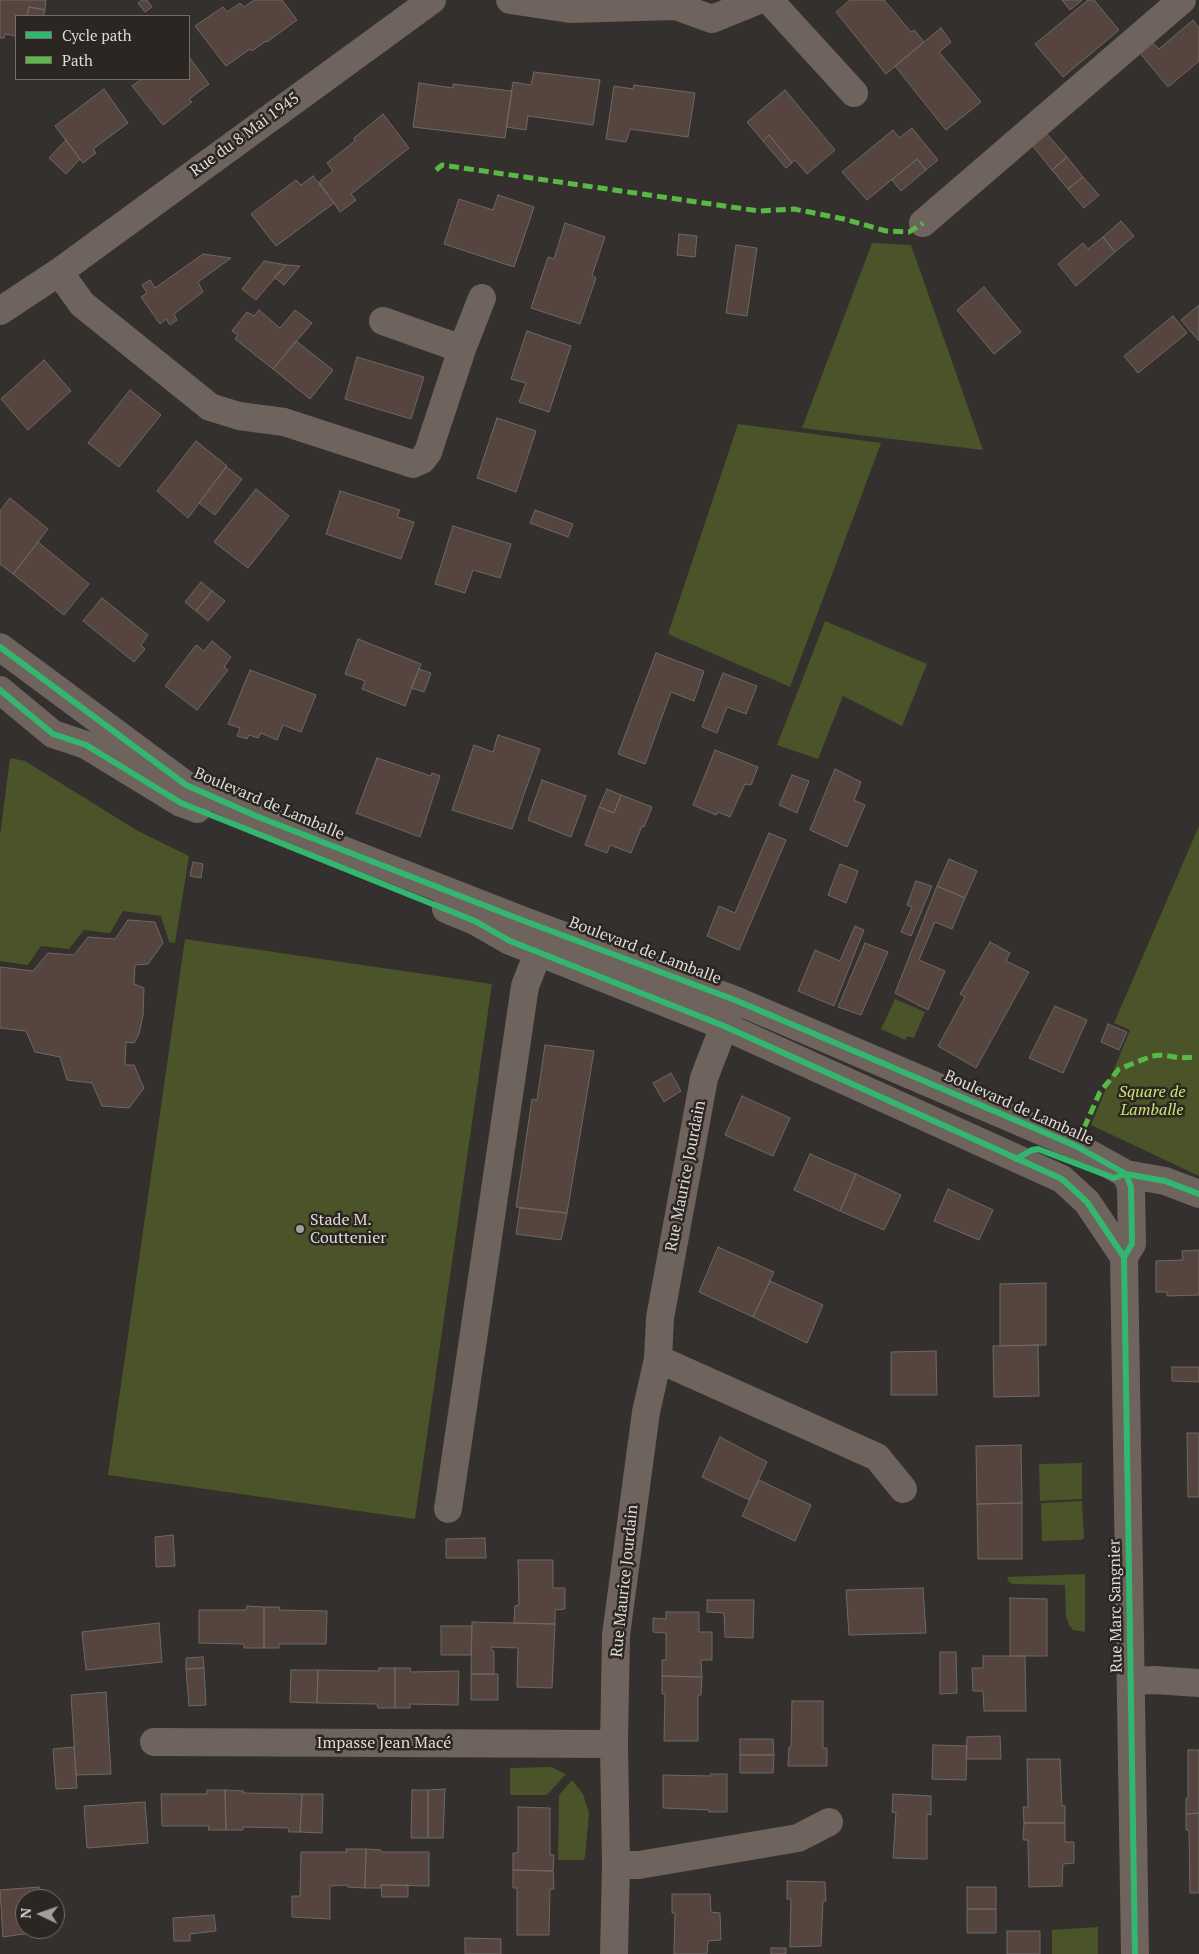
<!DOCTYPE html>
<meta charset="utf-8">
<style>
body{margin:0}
#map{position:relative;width:1199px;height:1954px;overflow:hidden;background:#33302e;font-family:"PT Serif",serif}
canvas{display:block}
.legend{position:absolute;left:15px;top:15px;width:175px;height:65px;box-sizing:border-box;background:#2b2622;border:1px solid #736e6b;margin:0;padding:6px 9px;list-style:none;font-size:15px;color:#dedad8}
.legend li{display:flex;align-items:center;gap:10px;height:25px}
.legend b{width:25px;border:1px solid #736e6b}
.north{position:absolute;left:15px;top:1889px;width:50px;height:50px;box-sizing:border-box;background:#2b2622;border:1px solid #736e6b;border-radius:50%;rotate:273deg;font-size:14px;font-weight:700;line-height:20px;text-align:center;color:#dedad8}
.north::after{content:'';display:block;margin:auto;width:18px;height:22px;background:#a29e9c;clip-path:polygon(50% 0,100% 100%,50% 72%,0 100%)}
</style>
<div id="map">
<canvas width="1199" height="1954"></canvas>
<ul class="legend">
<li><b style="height:6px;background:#33b770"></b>Cycle path</li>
<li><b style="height:6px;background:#58b947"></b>Path</li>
</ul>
<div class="north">N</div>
</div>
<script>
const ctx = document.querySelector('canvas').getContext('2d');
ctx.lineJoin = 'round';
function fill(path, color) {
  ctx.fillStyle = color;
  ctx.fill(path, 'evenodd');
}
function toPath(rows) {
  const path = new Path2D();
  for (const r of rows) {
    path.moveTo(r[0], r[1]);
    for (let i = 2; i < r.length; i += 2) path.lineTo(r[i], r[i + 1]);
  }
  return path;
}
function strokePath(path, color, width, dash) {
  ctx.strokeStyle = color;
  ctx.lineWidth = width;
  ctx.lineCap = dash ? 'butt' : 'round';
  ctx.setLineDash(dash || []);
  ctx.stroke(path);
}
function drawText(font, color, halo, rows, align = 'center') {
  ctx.font = font + ' "PT Serif",serif';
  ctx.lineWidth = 5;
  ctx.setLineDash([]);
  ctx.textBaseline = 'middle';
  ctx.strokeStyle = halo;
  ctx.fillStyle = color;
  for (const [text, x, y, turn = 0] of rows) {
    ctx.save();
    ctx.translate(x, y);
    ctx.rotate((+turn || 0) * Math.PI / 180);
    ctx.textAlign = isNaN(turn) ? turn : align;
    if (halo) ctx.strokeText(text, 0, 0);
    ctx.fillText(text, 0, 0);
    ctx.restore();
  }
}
const green = toPath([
 [872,243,911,245,983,450,802,428],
 [738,424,881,443,790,687,668,634],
 [825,621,927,664,902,726,843,696,818,759,777,745],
 [10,758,25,761,138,831,189,856,175,943,169,942,161,916,123,911,110,933,84,930,69,949,41,946,28,965,0,961,0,836],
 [1199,826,1199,1176,1091,1125,1130,1030,1114,1023],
 [185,939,492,984,415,1519,108,1475],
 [895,999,925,1012,914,1038,907,1036,905,1040,881,1029],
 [1082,1463,1082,1499,1040,1501,1039,1464],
 [1082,1501,1084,1538,1081,1540,1042,1541,1041,1503],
 [1085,1574,1085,1632,1073,1630,1069,1625,1066,1616,1065,1585,1013,1584,1009,1582,1007,1577],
 [551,1767,566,1774,547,1795,510,1795,510,1768],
 [572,1780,583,1794,589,1813,585,1857,583,1860,558,1860,559,1795],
 [1098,1927,1098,1954,1052,1954,1052,1930]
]);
const building = toPath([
 [0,0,46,0,45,10,29,7,27,16,16,16,16,36,5,34,4,38,0,38,0,0],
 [142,0,147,0,152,7,145,12,138,3,142,0],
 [254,0,282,0,297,20,267,42,266,41,252,51,250,49,226,66,195,26,223,7,227,12,240,3,244,7,254,0],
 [850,0,884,0,911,32,914,30,924,42,886,74,836,12,850,0],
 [1062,0,1082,0,1070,10,1062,0],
 [1088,0,1094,0,1119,30,1063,77,1035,44,1088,0],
 [29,7,45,10,43,16,27,16,29,7],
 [1193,20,1199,28,1199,61,1168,87,1140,53,1153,43,1159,49,1193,20],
 [941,28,951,42,939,52,981,102,946,130,895,66,941,28],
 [189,57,209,84,189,99,192,102,163,125,132,86,142,79,189,79,189,57],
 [534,72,600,80,593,125,528,116,526,130,506,127,513,82,531,85,534,72],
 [419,83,453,88,453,84,512,91,505,138,413,127,419,83],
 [634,85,695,93,688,137,630,129,626,142,606,139,614,86,633,89,634,85],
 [104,89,128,123,93,149,96,153,83,163,55,126,104,89],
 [785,90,835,150,807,174,795,160,792,163,769,135,763,141,747,122,785,90],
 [383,114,409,148,351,194,356,200,340,212,319,182,333,171,327,163,355,141,354,138,383,114],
 [912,128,938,160,926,170,917,159,867,200,842,172,893,130,899,138,912,128],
 [1046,133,1067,157,1052,170,1032,145,1046,133],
 [769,135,792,163,786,168,763,141,769,135],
 [66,140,80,159,66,174,49,158,66,140],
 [1067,157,1083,177,1068,189,1052,170,1067,157],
 [917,159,926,170,901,191,892,180,917,159],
 [313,176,334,203,276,246,251,214,296,180,301,185,313,176],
 [1083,177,1099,195,1084,208,1068,189,1083,177],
 [498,195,534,207,514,267,444,244,459,199,493,210,498,195],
 [1121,221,1134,236,1115,252,1103,237,1121,221],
 [565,223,605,237,592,275,596,278,580,324,531,308,548,257,554,259,565,223],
 [679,234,697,236,695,257,677,255,679,234],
 [1103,237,1115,252,1076,286,1058,264,1083,243,1088,249,1103,237],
 [736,245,757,248,747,316,726,313,736,245],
 [203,254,231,258,198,282,203,292,174,314,177,320,170,325,166,319,160,324,141,297,147,293,142,285,150,280,155,288,203,254],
 [264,261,286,265,256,300,242,289,264,261],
 [286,265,300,266,284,285,274,277,286,265],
 [984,287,1021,332,994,354,957,310,984,287],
 [1199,305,1199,341,1181,320,1199,305],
 [259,310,280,328,295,310,312,323,273,369,235,339,238,335,232,331,247,312,254,316,259,310],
 [1173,316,1187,333,1138,373,1124,356,1173,316],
 [527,331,571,346,549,412,519,402,526,383,511,379,527,331],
 [296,341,333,370,310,399,273,369,296,341],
 [357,357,424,377,411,419,345,399,357,357],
 [44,360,71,391,28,430,1,399,44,360],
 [130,390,161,415,119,467,88,443,130,390],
 [497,418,536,431,516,492,477,478,497,418],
 [196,441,227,466,188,518,157,491,196,441],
 [226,467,242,479,215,515,199,503,226,467],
 [256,489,289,516,248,568,214,542,256,489],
 [340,491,400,510,397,517,414,522,401,559,326,534,340,491],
 [10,498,48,529,13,574,0,564,0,511,10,498],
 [535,510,573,524,568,537,530,523,535,510],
 [453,526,511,544,500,578,473,570,465,593,435,584,453,526],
 [38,542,89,584,64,615,13,574,38,542],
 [201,582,212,591,196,611,185,602,201,582],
 [212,591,225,601,208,621,196,611,212,591],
 [102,598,148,635,141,645,145,649,134,662,83,621,102,598],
 [358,639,421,664,405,706,362,689,365,681,345,674,358,639],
 [212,641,231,657,224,667,228,670,197,710,165,686,196,645,204,651,212,641],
 [656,653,704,671,694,701,671,692,645,764,618,754,656,653],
 [419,669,431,673,424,692,411,688,419,669],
 [250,670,316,695,301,732,283,725,277,740,261,733,258,738,249,735,247,739,237,736,240,728,228,724,250,670],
 [723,673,757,686,746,714,727,707,717,733,702,727,723,673],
 [498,735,540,749,512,829,452,810,474,745,493,752,498,735],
 [715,750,758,767,751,785,745,784,730,817,718,812,716,815,693,805,715,750],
 [377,758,431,776,432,773,440,776,420,837,356,813,377,758],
 [835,769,861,782,854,800,865,805,847,847,810,830,835,769],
 [792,775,809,781,797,813,779,805,792,775],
 [542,780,586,796,571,837,528,820,542,780],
 [607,789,621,795,614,813,599,807,607,789],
 [621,795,652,807,644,827,642,826,631,853,610,845,607,853,585,845,599,807,614,813,621,795],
 [769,833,786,840,739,950,707,936,719,906,735,913,769,833],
 [949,859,977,871,965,898,937,886,949,859],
 [193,862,203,864,201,878,190,876,193,862],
 [840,864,858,871,846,903,828,895,840,864],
 [916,881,932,886,911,936,901,932,912,907,907,905,916,881],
 [937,886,965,898,952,929,935,922,919,960,945,971,928,1010,895,993,937,886],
 [128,920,155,922,163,943,148,964,135,965,134,984,144,988,143,1015,139,1034,134,1043,126,1042,125,1065,134,1065,144,1088,129,1108,102,1106,92,1083,67,1080,60,1057,35,1052,26,1031,0,1028,0,967,33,971,48,953,74,955,88,937,115,939,128,920],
 [855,926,864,930,834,1006,798,991,815,950,840,961,855,926],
 [990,942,1010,953,1006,961,1029,972,976,1068,938,1046,965,997,960,994,990,942],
 [865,943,888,952,861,1015,838,1007,865,943],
 [1055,1006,1087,1020,1063,1073,1029,1058,1055,1006],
 [1108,1024,1127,1032,1119,1050,1101,1042,1108,1024],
 [545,1045,594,1051,567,1213,516,1207,532,1099,537,1100,545,1045],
 [671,1073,681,1091,664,1102,653,1083,671,1073],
 [742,1096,790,1118,773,1156,725,1135,742,1096],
 [810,1154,856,1174,840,1211,794,1190,810,1154],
 [856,1174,901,1195,884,1230,840,1211,856,1174],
 [948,1189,993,1210,979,1240,934,1221,948,1189],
 [520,1208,567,1213,561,1240,516,1234,520,1208],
 [718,1247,774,1272,753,1317,699,1292,718,1247],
 [1199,1250,1199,1295,1167,1296,1167,1292,1156,1292,1156,1261,1183,1260,1182,1251,1199,1250],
 [770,1281,823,1305,807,1343,753,1317,770,1281],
 [1046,1283,1046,1345,1000,1346,1000,1284,1046,1283],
 [1038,1345,1039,1396,994,1397,993,1346,1038,1345],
 [936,1351,937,1395,891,1395,891,1352,936,1351],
 [1172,1367,1199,1367,1199,1382,1172,1381,1172,1367],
 [1187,1433,1199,1433,1199,1497,1188,1497,1187,1433],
 [720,1437,767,1462,749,1500,702,1477,720,1437],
 [1021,1445,1022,1503,977,1504,976,1446,1021,1445],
 [759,1480,811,1505,795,1541,742,1516,759,1480],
 [1022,1503,1022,1559,978,1559,977,1504,1022,1503],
 [173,1535,175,1566,156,1567,155,1537,173,1535],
 [485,1538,486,1558,446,1558,446,1539,485,1538],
 [518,1560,553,1560,553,1588,565,1588,565,1609,555,1610,555,1624,514,1623,515,1606,519,1605,518,1560],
 [923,1588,926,1633,849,1635,846,1590,923,1588],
 [1010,1598,1047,1599,1047,1656,1010,1656,1010,1598],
 [707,1600,754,1600,753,1638,725,1637,724,1613,707,1612,707,1600],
 [247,1606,264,1607,264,1648,244,1648,244,1644,199,1643,199,1610,246,1610,247,1606],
 [264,1607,280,1607,279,1610,327,1611,326,1644,279,1644,279,1648,264,1648,264,1607],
 [666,1612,699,1612,699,1632,712,1632,712,1660,701,1660,702,1677,662,1676,662,1660,666,1660,666,1633,653,1632,653,1618,666,1619,666,1612],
 [472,1622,555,1624,552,1688,517,1687,518,1648,491,1647,492,1651,494,1651,494,1674,471,1674,472,1622],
 [159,1623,162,1662,86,1670,82,1632,159,1623],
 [441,1626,472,1626,471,1655,441,1655,441,1626],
 [940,1652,956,1652,957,1693,940,1694,940,1652],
 [983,1656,1025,1656,1026,1711,984,1711,983,1691,973,1691,972,1668,983,1668,983,1656],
 [203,1657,204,1668,186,1669,186,1658,203,1657],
 [204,1668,206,1705,189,1706,186,1669,204,1668],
 [379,1668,395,1668,395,1708,378,1708,377,1704,317,1703,318,1670,379,1671,379,1668],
 [395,1668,410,1668,411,1672,459,1671,458,1705,410,1704,410,1708,395,1708,395,1668],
 [291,1670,318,1670,317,1703,290,1702,291,1670],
 [471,1674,498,1674,498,1700,471,1700,471,1674],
 [662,1676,702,1677,701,1695,698,1695,698,1741,664,1741,665,1694,662,1694,662,1676],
 [106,1692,111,1774,76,1775,71,1695,106,1692],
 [792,1701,823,1701,823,1748,827,1748,827,1766,788,1766,789,1747,791,1747,792,1701],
 [1000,1736,1001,1759,966,1759,967,1737,1000,1736],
 [740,1739,773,1739,774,1755,740,1755,740,1739],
 [933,1745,967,1746,966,1780,932,1779,933,1745],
 [74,1747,77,1788,56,1789,53,1749,74,1747],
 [1188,1750,1199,1750,1199,1813,1186,1814,1186,1798,1188,1798,1188,1750],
 [740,1755,774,1755,773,1773,740,1773,740,1755],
 [1027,1759,1060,1759,1062,1806,1065,1806,1065,1823,1024,1823,1023,1807,1028,1807,1027,1759],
 [711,1774,727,1774,727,1812,709,1812,709,1810,663,1808,663,1775,710,1776,711,1774],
 [445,1789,443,1838,428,1838,428,1790,445,1789],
 [207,1790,225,1790,226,1830,208,1830,209,1826,162,1826,161,1794,207,1794,207,1790],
 [225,1790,244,1791,243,1793,302,1794,300,1832,289,1832,288,1828,243,1827,243,1830,226,1830,225,1790],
 [412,1790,428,1790,428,1838,411,1838,412,1790],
 [302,1794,323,1794,322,1833,300,1832,302,1794],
 [893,1794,931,1796,931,1815,927,1814,927,1859,893,1858,896,1813,892,1812,893,1794],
 [145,1802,148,1843,87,1848,84,1806,145,1802],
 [518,1807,550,1808,550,1855,554,1855,553,1871,513,1870,513,1853,518,1853,518,1807],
 [1199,1813,1199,1893,1190,1893,1189,1830,1186,1830,1186,1814,1199,1813],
 [1024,1823,1065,1823,1065,1842,1074,1842,1074,1863,1063,1864,1062,1886,1029,1887,1028,1840,1023,1840,1024,1823],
 [346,1849,366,1849,365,1888,348,1887,347,1885,330,1886,330,1919,292,1917,292,1896,300,1896,301,1852,347,1852,346,1849],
 [366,1849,381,1850,381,1852,429,1852,429,1886,381,1885,382,1888,365,1888,366,1849],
 [513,1870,553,1871,554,1889,550,1889,549,1935,517,1935,517,1888,513,1888,513,1870],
 [787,1881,825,1882,826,1901,823,1901,821,1946,790,1947,791,1899,787,1899,787,1881],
 [381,1885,408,1885,408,1897,382,1897,381,1885],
 [39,1887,40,1899,25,1899,25,1929,44,1929,44,1931,3,1937,0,1890,39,1887],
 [967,1887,996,1887,996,1909,967,1909,967,1887],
 [672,1894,710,1894,711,1912,720,1913,721,1940,708,1941,707,1954,674,1954,675,1913,672,1913,672,1894],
 [967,1909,996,1909,996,1933,967,1933,967,1909],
 [214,1915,216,1931,190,1934,190,1941,174,1941,173,1918,214,1915],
 [1007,1931,1040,1931,1040,1954,1007,1954,1007,1931],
 [465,1938,501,1939,501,1954,465,1954,465,1938],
 [771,1948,786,1948,786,1954,771,1954,771,1948]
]);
const minor = toPath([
 [510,0,570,9,676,6,712,19,759,0],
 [769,0,854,93],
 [923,223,1182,0],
 [59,272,82,304,210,407,239,416,284,422,413,464,422,460,428,452,462,349,482,298],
 [0,311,59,272,432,0],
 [383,321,462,349],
 [0,647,186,785,256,816,519,919,735,1000,1076,1146,1126,1174,1165,1181,1199,1194],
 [0,690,53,734,86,745,181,803,197,809],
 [446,909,475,921,510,941,724,1026,1062,1179,1087,1202,1124,1257],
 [1124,1257,1135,1954],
 [1124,1257,1132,1244,1131,1187,1126,1174],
 [658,1359,877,1457,903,1489],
 [448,1509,525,986,538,953],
 [1131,1681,1154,1680,1199,1683],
 [154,1742,614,1744],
 [616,1865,639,1865,798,1838,829,1822],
 [614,1954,616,1865,614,1744,616,1635,646,1412,658,1359,660,1318,704,1078,731,1008]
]);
const quiet = toPath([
 [436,170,442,165,759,211,794,209,844,219,886,231,909,232,923,223],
 [1084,1128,1100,1092,1119,1069,1152,1056,1163,1055,1180,1058,1194,1057]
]);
const cycleway = toPath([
 [0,647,186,785,256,816,519,919,735,1000,1076,1146,1126,1174,1165,1181,1199,1194],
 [0,690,53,734,86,745,181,803,475,921,510,941,724,1026,1062,1179,1087,1202,1124,1257],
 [1016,1159,1032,1150,1038,1149,1114,1178,1126,1174],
 [1124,1257,1135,1954],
 [1124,1257,1132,1244,1131,1187,1126,1174]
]);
const markers = [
 [300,1229,5,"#a29e9c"]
];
const streetNames = [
 ["Rue du 8 Mai 1945",245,135,-36],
 ["Boulevard de Lamballe",269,804,23],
 ["Boulevard de Lamballe",645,951,21],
 ["Boulevard de Lamballe",1019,1108,24],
 ["Rue Maurice Jourdain",686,1176,-79],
 ["Rue Maurice Jourdain",625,1581,-84],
 ["Rue Marc Sangnier",1116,1606,-91],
 ["Impasse Jean Macé",384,1743]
];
const parkNames = [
 ["Square de",1152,1092],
 ["Lamballe",1152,1110]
];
const poiNames = [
 ["Stade M.",310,1220],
 ["Couttenier",310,1238]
];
fill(green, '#4b5428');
fill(building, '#56453e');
strokePath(building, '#6b6967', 1);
strokePath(minor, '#6e635d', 28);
strokePath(quiet, '#58b947', 5, [10, 5]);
strokePath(cycleway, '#33b770', 6);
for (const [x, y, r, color] of markers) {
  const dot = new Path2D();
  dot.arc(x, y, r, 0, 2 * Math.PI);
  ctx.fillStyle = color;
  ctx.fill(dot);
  strokePath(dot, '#2b2622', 2);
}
drawText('16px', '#dedad8', '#2b2622', streetNames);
drawText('italic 16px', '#cce570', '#2b2622', parkNames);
drawText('16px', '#dedad8', '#2b2622', poiNames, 'left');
</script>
